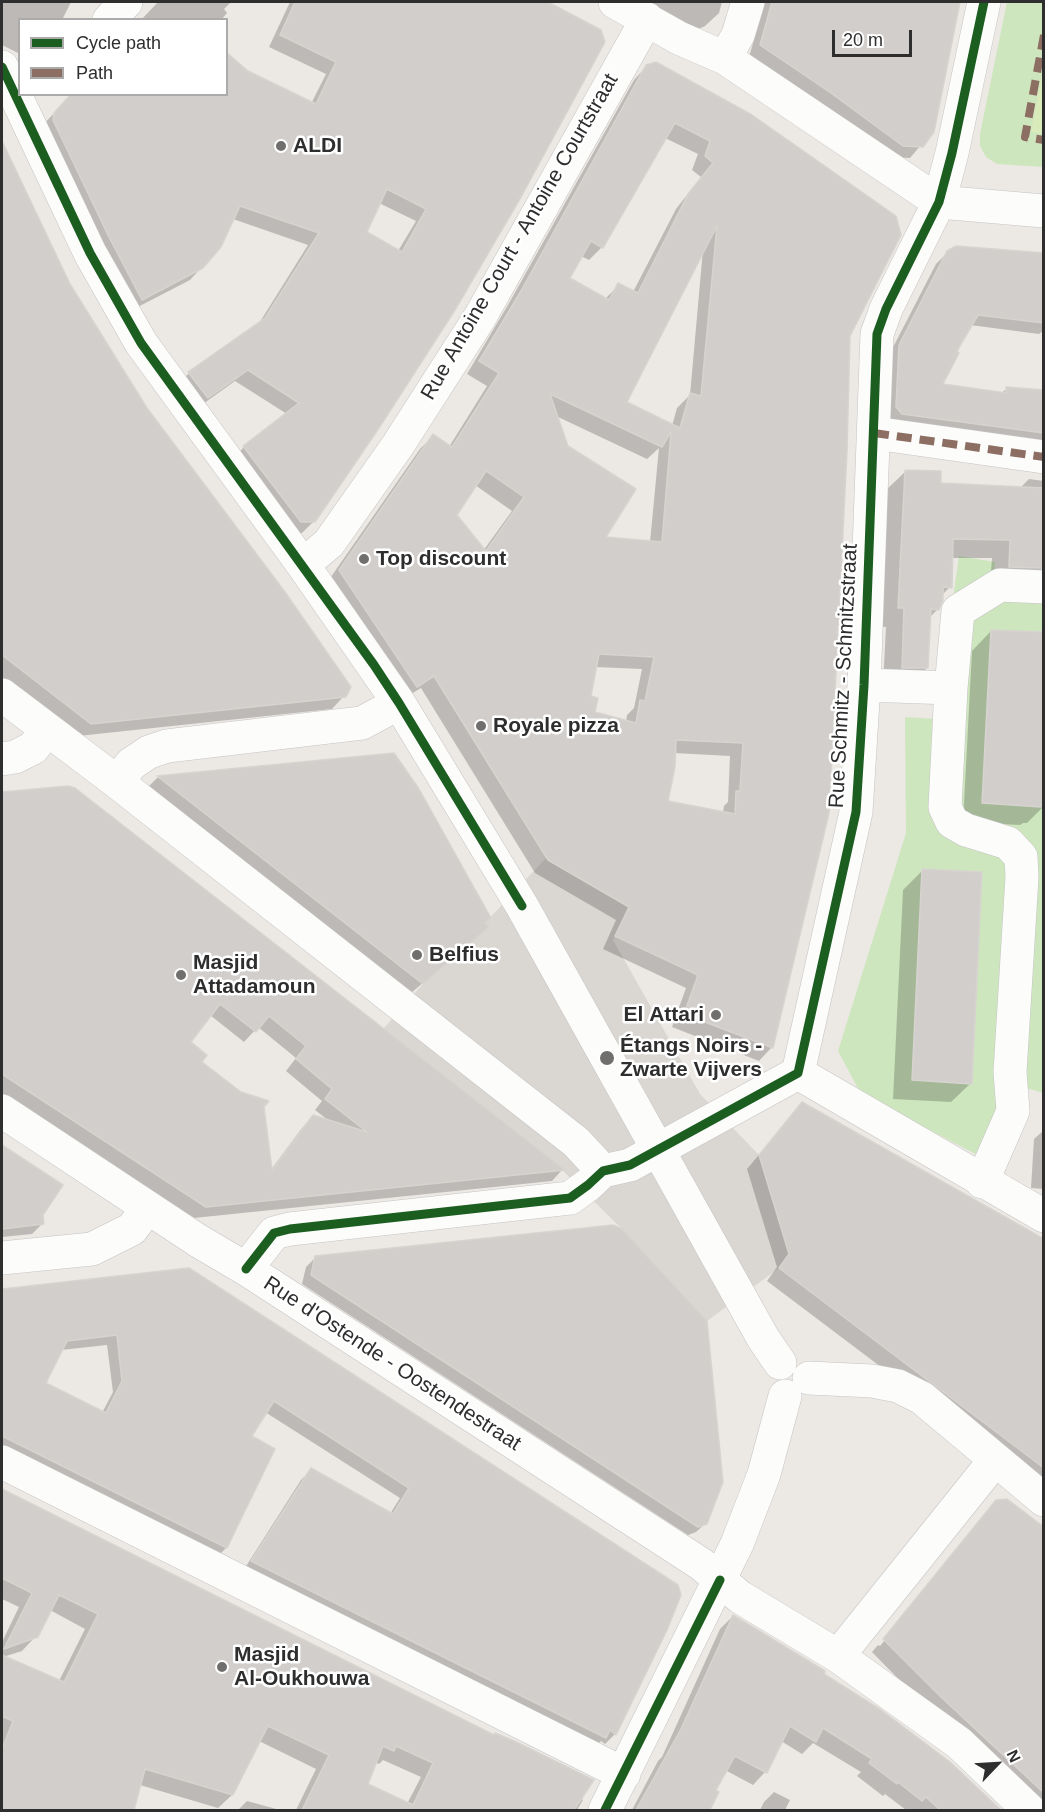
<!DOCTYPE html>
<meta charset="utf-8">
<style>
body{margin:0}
#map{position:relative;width:1045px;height:1812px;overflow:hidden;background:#ece8e4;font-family:Helvetica,sans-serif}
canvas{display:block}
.frame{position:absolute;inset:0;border:3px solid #2e2e2e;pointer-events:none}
.legend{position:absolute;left:18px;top:18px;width:210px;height:78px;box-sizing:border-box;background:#fff;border:2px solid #ababab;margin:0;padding:8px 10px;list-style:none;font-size:18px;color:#2e2e2e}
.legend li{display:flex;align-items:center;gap:12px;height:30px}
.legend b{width:30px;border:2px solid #ababab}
.north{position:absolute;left:967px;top:1734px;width:60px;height:60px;-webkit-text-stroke:4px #fff;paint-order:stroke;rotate:65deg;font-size:16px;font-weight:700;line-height:24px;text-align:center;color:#2e2e2e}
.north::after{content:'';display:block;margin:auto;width:21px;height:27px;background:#2e2e2e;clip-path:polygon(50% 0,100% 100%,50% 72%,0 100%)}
.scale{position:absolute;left:832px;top:30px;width:80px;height:27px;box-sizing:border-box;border:3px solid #2e2e2e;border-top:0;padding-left:8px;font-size:18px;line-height:21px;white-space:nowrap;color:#2e2e2e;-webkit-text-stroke:4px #fff;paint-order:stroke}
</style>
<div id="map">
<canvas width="1045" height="1812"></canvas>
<div class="frame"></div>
<ul class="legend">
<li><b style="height:8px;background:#1b5e20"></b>Cycle path</li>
<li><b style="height:8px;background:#8d6e63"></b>Path</li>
</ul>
<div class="north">N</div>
<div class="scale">20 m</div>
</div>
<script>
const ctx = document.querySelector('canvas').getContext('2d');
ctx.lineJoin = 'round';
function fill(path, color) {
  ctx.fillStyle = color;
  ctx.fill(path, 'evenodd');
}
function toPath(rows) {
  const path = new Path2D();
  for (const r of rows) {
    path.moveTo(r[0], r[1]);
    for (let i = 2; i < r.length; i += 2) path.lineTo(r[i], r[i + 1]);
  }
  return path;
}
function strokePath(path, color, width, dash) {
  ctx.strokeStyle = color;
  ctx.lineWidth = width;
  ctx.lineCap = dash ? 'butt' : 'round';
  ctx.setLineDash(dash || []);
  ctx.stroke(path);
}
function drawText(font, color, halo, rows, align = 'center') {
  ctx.font = font + ' Helvetica,sans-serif';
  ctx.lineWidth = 5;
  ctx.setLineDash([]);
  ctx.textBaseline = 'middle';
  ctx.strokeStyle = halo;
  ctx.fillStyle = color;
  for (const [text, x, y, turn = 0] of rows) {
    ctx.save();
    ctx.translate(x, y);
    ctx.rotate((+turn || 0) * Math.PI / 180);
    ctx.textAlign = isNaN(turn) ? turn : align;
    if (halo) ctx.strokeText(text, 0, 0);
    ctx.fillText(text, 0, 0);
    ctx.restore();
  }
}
const green = toPath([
 [1007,2,1043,2,1043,167,997,164,986,157,980,146,980,134],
 [959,556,995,562,993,593,1043,597,1043,1093,1020,1086,985,1159,861,1094,838,1051,906,833,905,717,936,719]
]);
const pitch = toPath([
 [1043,68,1043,134,1031,132]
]);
const plaza = toPath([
 [546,858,629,907,613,940,700,1094,759,1155,782,1231,793,1248,779,1268,707,1321,621,1228,552,1160,383,1029,423,984,489,927,485,923]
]);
const shadow = toPath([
 [2,2,71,2,62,20,20,20,20,54,2,45],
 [158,2,231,2,224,9,227,13,221,20,141,20],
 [290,2,546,2,600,31,314,521,302,533,289,534,233,459,244,447,287,414,235,381,196,409,178,385,189,373,258,325,308,245,233,219,202,267,190,280,130,311,42,126,72,94,226,94,247,73,311,104,326,74,269,47],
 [379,203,416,221,398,251,365,232],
 [641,2,722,2,719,13,705,26,694,31],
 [765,2,959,2,933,131,910,158,891,157,749,57],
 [656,64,849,335,772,1047,759,1061,672,1027,686,988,603,949,616,920,535,873,421,688,403,699,326,584,420,449,433,436,449,447,487,386,467,374,508,305,634,80,647,66],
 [665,138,698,154,692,170,701,177,676,209,633,292,619,285,605,299,568,279,581,256,589,260,602,247],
 [703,249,690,395,677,408,672,426,625,403],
 [556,416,647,459,659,448,650,542,603,538],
 [475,485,512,511,483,551,455,515],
 [595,667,642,669,634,708,627,715,626,722,593,713,590,697],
 [674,753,730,756,728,802,724,806,723,813,666,802],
 [2,145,69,284,146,409,344,696,332,709,78,736,2,677],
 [948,252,1044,253,1044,330,1039,334,970,325,955,352,941,385,1001,394,1007,388,1044,391,1044,445,886,418,888,357,936,264],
 [906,471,939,484,1020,488,1029,479,1044,481,1043,568,1024,587,990,585,992,558,951,558,950,587,941,596,938,609,929,618,927,668,907,687,883,686,886,627,880,627,886,490],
 [991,631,1044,633,1044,806,1027,823,1023,823,1020,825,963,822,972,651],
 [393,754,484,923,476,938,411,993,147,788,157,778],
 [61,788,74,789,562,1170,552,1181,194,1218,2,1093,2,794],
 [210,1015,244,1042,258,1027,296,1058,286,1071,322,1101,315,1110,329,1121,314,1117,302,1128,270,1171,262,1107,240,1094,200,1063,189,1042],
 [922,871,971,1083,951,1102,893,1099,903,890],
 [802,1104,1044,1240,1044,1490,767,1281,777,1267,747,1169],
 [1044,1130,1044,1189,1031,1188,1034,1139],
 [2,1147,60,1186,42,1214,42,1224,32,1234,2,1237],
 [316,1257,706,1523,696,1532,688,1535,302,1284,306,1267],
 [189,1269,676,1586,615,1734,605,1744,601,1741,595,1747,243,1571,301,1480,311,1470,390,1514,400,1498,265,1412,250,1437,226,1548,216,1558,2,1451,2,1289],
 [107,1345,113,1392,102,1413,44,1384,61,1350],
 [2,1491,494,1737,583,1800,577,1810,425,1810,408,1802,421,1777,383,1760,379,1764,375,1762,333,1799,351,1810,296,1810,316,1769,259,1741,232,1795,218,1808,140,1785,133,1810,136,1810,2,1810,2,1642,19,1607,2,1599],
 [50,1610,85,1629,59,1681,3,1657,22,1651,36,1636],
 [989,1512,1044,1529,1044,1810,929,1710,872,1652,878,1645,880,1646],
 [733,1616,822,1674,949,1763,1000,1810,914,1810,912,1809,906,1810,885,1794,883,1796,857,1776,861,1772,813,1743,802,1754,781,1741,765,1772,753,1785,725,1770,714,1791,717,1792,708,1810,632,1810,658,1761,662,1757,720,1629],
 [774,1792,790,1800,785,1810,760,1810,764,1802],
 [247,1801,280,1810,238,1810]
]);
const building = toPath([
 [295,2,548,2,601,30,605,42,521,197,455,310,379,428,315,522,301,522,243,446,299,403,248,370,208,398,188,372,265,318,319,233,240,206,221,247,203,268,142,300,108,235,53,120,54,113,71,94,226,94,226,52,248,71,316,104,336,62,280,35,295,2],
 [387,189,426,209,402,252,367,232,387,189],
 [772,2,960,2,934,132,923,147,903,146,831,93,760,45,772,2],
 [656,62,752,115,896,216,901,235,850,336,847,451,829,813,773,1048,684,1014,698,975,615,936,629,907,548,860,434,676,417,687,339,570,433,434,452,447,499,373,479,361,521,291,646,65,656,62],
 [675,123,710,141,705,156,713,163,688,194,638,293,618,283,609,300,570,278,591,241,603,248,675,123],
 [717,226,701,396,690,393,680,428,627,402,717,226],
 [550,394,662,447,671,432,662,542,606,537,636,489,568,446,550,394],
 [486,471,524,497,486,551,457,515,486,471],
 [599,654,654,657,645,701,640,700,636,723,595,712,598,698,591,696,599,654],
 [676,740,743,743,740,791,736,791,735,814,668,801,675,767,676,740],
 [2,141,70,284,147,408,285,592,351,687,346,697,91,724,2,655,2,141],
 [956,246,1044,253,1044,323,978,315,957,351,959,353,943,384,1006,393,1006,387,1044,390,1044,433,902,414,896,407,899,345,947,251,956,246],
 [905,470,941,471,941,483,1044,488,1044,568,1009,567,1010,540,953,539,952,588,943,587,943,600,939,610,931,609,928,668,902,668,904,608,898,608,905,470],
 [991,630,1044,632,1044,804,1041,804,1041,807,982,803,991,630],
 [394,753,419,789,491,918,485,923,489,927,423,984,157,776,394,753],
 [68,786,75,788,565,1170,206,1207,2,1074,2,792,68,786],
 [220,1004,256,1032,269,1016,306,1046,296,1059,332,1089,325,1099,367,1132,313,1115,272,1170,264,1107,269,1101,241,1092,202,1062,207,1055,191,1042,220,1004],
 [922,869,982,872,972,1084,912,1080,922,869],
 [802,1102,1044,1239,1044,1468,779,1268,789,1254,759,1155,802,1102],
 [2,1145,63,1185,43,1215,44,1224,2,1229,2,1145],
 [613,1225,622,1229,707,1321,723,1482,707,1524,698,1527,311,1275,315,1256,613,1225],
 [189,1268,678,1585,681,1595,667,1630,616,1735,610,1730,606,1738,251,1561,311,1468,393,1514,409,1488,274,1401,252,1436,275,1449,227,1548,2,1436,2,1289,189,1268],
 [117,1335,122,1381,106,1413,46,1383,67,1341,117,1335],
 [2,1489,494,1735,495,1733,514,1741,594,1780,574,1810,302,1810,329,1755,268,1726,233,1795,145,1769,134,1810,2,1810,2,1749,13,1721,2,1716,2,1655,64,1682,98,1614,59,1595,38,1637,4,1649,32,1593,2,1578,2,1489],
 [383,1746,394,1751,396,1746,433,1763,413,1805,368,1784,383,1746],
 [1007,1499,1044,1527,1044,1793,941,1697,883,1639,996,1500,1007,1499],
 [733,1615,825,1671,824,1674,881,1710,950,1762,1001,1810,940,1810,926,1797,922,1801,898,1782,897,1784,869,1763,872,1759,823,1728,816,1742,790,1726,767,1773,735,1756,716,1790,719,1792,710,1810,636,1810,681,1729,733,1615]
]);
const minor = toPath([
 [615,2,679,38,725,58,939,202,1044,211],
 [109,20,126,2],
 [725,58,738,35,748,2],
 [2,67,90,253,141,343,303,565,399,703,522,906,763,1338,780,1363],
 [874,433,1044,457],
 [303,565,329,543,398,445,480,317,647,19],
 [864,685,951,688,958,611,1000,585,1044,587],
 [951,688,945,807,952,822,966,830,1008,843,1021,857,1022,877,1010,1072,1013,1111,982,1182],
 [2,695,117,782,576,1142,603,1171],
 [2,759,15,757,33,748,47,730],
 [117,782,131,764,149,752,167,746,362,723,399,703],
 [798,1073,1044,1216],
 [2,1111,197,1240,246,1269,701,1564,740,1597,838,1656,959,1743,1029,1810],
 [2,1258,92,1249,132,1229,147,1208],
 [246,1269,274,1233,290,1229,570,1198,588,1185,603,1171,630,1165,798,1073,856,812,864,685,877,334,886,309,939,202,952,153,984,2],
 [809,1378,872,1381,898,1386,922,1398,1044,1500],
 [2,1462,624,1774],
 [838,1656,995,1460],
 [605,1810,737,1544,764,1474,785,1396]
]);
const quiet = toPath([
 [1044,35,1025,137,1044,140],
 [874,433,1044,457]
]);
const cycleway = toPath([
 [2,67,90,253,141,343,374,665,399,703,522,906],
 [246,1269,274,1233,290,1229,570,1198,588,1185,603,1171,630,1165,798,1073,856,812,864,685,877,334,886,309,939,202,952,153,984,2],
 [605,1810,720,1580]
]);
const markers = [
 [281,146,6,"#706f6e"],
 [364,559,6,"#706f6e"],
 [481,726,6,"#706f6e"],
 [417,955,6,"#706f6e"],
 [181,975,6,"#706f6e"],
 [716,1015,6,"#706f6e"],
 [607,1058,8,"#706f6e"],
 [222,1667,6,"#706f6e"]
];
const poiNames = [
 ["ALDI",293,146],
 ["Top discount",376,559],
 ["Royale pizza",493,726],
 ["Belfius",429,955],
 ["Masjid",193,963],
 ["Attadamoun",193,987],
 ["El Attari",704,1015,"right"],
 ["Étangs Noirs -",620,1046],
 ["Zwarte Vijvers",620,1070],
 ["Masjid",234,1655],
 ["Al-Oukhouwa",234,1679]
];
const streetNames = [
 ["Rue Antoine Court - Antoine Courtstraat",520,237,-60],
 ["Rue Schmitz - Schmitzstraat",844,676,-87],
 ["Rue d'Ostende - Oostendestraat",392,1364,33]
];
fill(green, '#cee6be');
fill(pitch, '#d9eabb');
fill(plaza, '#dad6d2');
fill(shadow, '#0003');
fill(building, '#d1cecb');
strokePath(building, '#d7d4d0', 1.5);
strokePath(minor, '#c5c4c5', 34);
strokePath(minor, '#fcfcfb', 33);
strokePath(quiet, '#8d6e63', 8, [15, 8]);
strokePath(cycleway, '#1b5e20', 9);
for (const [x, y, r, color] of markers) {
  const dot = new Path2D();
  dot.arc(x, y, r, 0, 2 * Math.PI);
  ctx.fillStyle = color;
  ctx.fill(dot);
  strokePath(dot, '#fff', 2);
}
drawText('bold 21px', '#2e2e2e', '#fff', poiNames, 'left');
drawText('21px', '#2e2e2e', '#fff', streetNames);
</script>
